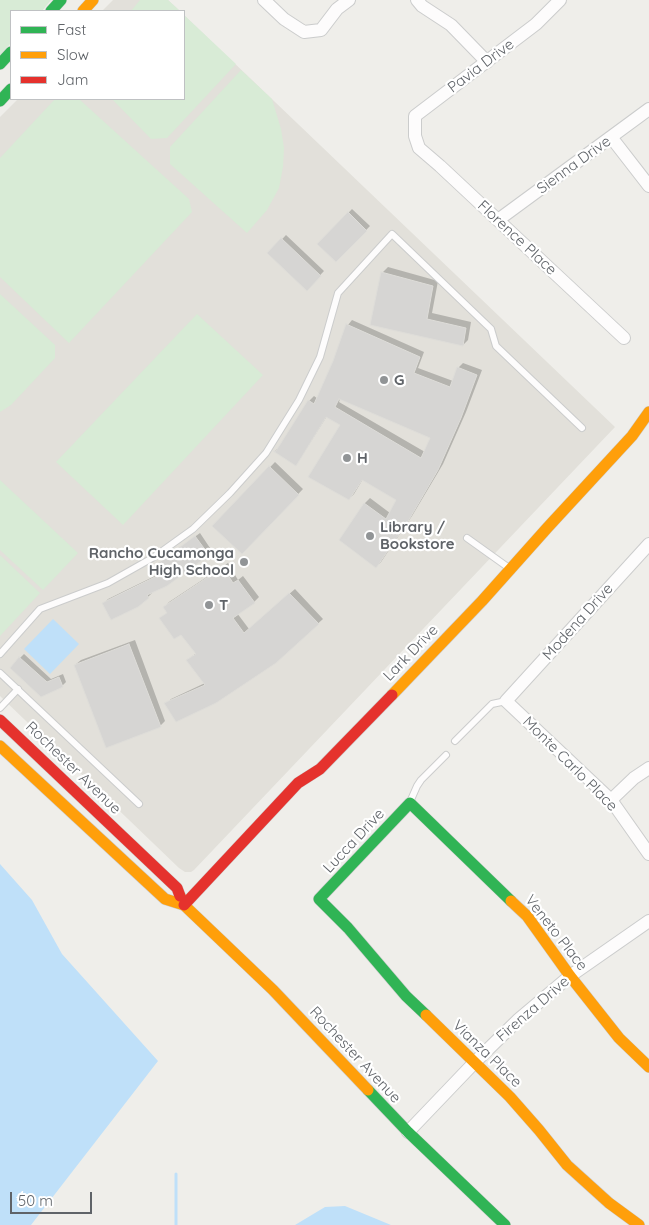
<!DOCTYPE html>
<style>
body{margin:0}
#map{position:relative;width:649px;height:1225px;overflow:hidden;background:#efeeea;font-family:Quicksand,sans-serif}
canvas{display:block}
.legend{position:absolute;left:10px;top:10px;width:175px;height:90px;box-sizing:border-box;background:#fff;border:1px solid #bfc1c3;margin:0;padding:6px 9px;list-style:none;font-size:15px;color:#5f6368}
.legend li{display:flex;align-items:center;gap:10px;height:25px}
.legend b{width:25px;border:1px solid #bfc1c3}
.scale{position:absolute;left:10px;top:1192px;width:82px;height:22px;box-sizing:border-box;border:2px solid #5f6368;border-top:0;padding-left:6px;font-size:15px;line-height:18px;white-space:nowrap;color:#5f6368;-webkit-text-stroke:4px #fff;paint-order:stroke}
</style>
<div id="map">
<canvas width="649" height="1225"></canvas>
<ul class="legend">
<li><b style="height:6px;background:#30b455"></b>Fast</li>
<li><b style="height:6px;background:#ff9f0a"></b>Slow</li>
<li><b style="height:6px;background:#e5322d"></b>Jam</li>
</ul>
<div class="scale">50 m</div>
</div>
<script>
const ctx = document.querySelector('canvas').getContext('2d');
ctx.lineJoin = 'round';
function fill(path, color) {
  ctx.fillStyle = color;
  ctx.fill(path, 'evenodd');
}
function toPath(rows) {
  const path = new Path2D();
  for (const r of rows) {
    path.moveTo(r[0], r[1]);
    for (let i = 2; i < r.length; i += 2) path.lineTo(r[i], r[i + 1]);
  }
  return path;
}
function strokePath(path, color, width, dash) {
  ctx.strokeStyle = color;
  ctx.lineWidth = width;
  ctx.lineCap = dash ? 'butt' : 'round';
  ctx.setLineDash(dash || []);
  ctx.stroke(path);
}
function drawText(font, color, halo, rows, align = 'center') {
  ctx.font = font + ' Quicksand,sans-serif';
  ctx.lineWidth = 4.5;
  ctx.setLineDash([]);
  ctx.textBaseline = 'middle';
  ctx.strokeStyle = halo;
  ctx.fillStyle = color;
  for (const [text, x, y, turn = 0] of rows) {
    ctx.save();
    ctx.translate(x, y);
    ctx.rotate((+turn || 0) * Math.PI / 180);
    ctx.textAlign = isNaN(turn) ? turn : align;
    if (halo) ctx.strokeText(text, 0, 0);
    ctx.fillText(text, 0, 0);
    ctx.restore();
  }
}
const education = toPath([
 [113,0,168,0,180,11,102,11],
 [184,15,615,427,194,870,191,872,185,872,179,868,0,696,0,117,18,99,184,99]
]);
const green = toPath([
 [0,0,51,0,42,11,11,11,11,43,0,55],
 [140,0,168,0,180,11,131,11],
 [184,15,236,64,167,138,151,139,112,99,184,99],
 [241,70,272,99,281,129,284,148,283,167,279,188,267,210,247,233,170,164,170,147],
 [55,99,79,99,189,199,192,212,69,343,0,277,0,158],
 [0,294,55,345,55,358,11,405,0,412],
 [197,314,263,375,123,525,56,462],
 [0,480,78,553,43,590,0,550],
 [0,555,40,593,0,636]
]);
const water = toPath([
 [53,619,79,644,50,674,24,649],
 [0,864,32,900,62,954,158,1061,31,1225,0,1225],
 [345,1206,391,1225,295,1225,325,1207]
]);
const shadow = toPath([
 [352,209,370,226,336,261,319,244],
 [286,235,324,271,307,289,269,253],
 [388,267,438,281,432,313,471,322,468,340,463,345,371,324,382,273],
 [352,320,424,352,418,368,453,381,458,368,463,363,482,370,466,412,443,464,412,516,381,562,376,567,340,540,365,503,370,498,390,513,398,500,363,479,354,494,349,499,341,425,327,416,300,459,296,464,275,451,279,447,309,401,314,396,318,399,334,362,348,325],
 [340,399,432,437,425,452,339,402],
 [275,462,303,489,242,552,214,526],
 [200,533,212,551,208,554,151,592,152,593,148,597,104,603,108,599,159,574,154,567],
 [228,563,238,580,243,576,259,597,254,602,237,613,249,629,295,589,323,619,275,662,166,704,171,699,205,683,188,660,196,653,181,633,161,618,168,612,165,607,169,602],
 [135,640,165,721,160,726,75,665,81,660],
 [24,654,51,679,63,674,66,682,62,686,42,695,20,658]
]);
const stream = toPath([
 [176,1225,176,1174]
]);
const building = toPath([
 [348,212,367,231,336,262,317,244,348,212],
 [281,238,321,276,307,291,267,253,281,238],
 [381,272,433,286,427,319,466,328,463,346,370,325,381,272],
 [346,324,420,357,414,373,450,387,457,367,477,375,461,418,438,470,407,523,376,568,339,540,364,503,386,519,396,500,362,480,349,500,308,477,340,425,326,417,296,466,273,451,276,451,308,400,314,404,333,361,346,324],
 [339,399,430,438,421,458,335,407,339,399],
 [269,466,299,495,242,554,212,526,269,466],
 [195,536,209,555,167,586,147,595,149,598,138,607,111,620,102,603,159,575,153,567,195,536],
 [223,567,233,583,238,580,255,603,233,618,244,633,289,593,319,624,276,663,216,703,176,722,164,703,205,685,186,660,196,654,181,635,174,639,159,618,167,613,163,607,223,567],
 [129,644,161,727,106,748,74,665,129,644],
 [19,657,47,682,59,677,63,687,41,697,10,668,19,657]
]);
const lane = toPath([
 [467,538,509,568],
 [0,654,40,609,108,583,154,557,193,529,230,493,266,453,299,400,320,357,338,293,392,234,491,329,496,346,582,428],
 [0,673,139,804],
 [0,708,18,689],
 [455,741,492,704,506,701],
 [410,802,417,786,421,780,446,755]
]);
const street = toPath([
 [264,0,284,19,304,32,321,30,337,9,349,0],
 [417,0,422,6,451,25,487,62],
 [560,0,536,24,415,116,415,136,419,148,440,166,624,338],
 [611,137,649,186],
 [498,220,649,109],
 [649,544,506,701,611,800,649,854],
 [611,800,634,778,649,768],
 [408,1132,474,1063,519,1019,570,976,649,921]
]);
const fast = toPath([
 [51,11,61,0],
 [0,64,11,52],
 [0,101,11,89],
 [426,1015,406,996,348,928,319,899,410,803,511,901],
 [368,1090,408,1132,505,1225]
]);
const slow = toPath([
 [83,11,93,0],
 [392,695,482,601,548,527,632,436,649,412],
 [0,746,165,899,184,905],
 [180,896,184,905,273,990,368,1090],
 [511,901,527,916,570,976,619,1038,649,1067],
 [426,1015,510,1097,539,1130,567,1165,609,1203,639,1225]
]);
const jam = toPath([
 [0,720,177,888,180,896],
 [184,905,298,783,320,769,392,695]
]);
const markers = [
 [384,380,5,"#919496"],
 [347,458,5,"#919496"],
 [370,536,5,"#919496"],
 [244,562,5,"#919496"],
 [209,605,5,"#919496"]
];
const streetNames = [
 ["Pavia Drive",481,66,-37],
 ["Sienna Drive",574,165,-36],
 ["Florence Place",517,238,43],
 ["Modena Drive",578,622,-48],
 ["Lark Drive",411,653,-46],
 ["Monte Carlo Place",570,764,45],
 ["Rochester Avenue",73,768,44],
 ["Lucca Drive",354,841,-47],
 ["Veneto Place",556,933,52],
 ["Firenza Drive",533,1009,-41],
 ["Vianza Place",487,1054,44],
 ["Rochester Avenue",355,1055,47]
];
const poiNames = [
 ["G",394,380],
 ["H",357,458],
 ["Library /",380,527],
 ["Bookstore",380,544],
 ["Rancho Cucamonga",234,553,"right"],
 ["High School",234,570,"right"],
 ["T",219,605]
];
fill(education, '#e2e0da');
fill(green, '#d8ebd6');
fill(water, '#bfe0f9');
fill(shadow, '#0003');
strokePath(stream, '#bfe0f9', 3);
fill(building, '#d6d5d3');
strokePath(building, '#deddd9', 1);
strokePath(lane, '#cbcccc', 8);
strokePath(street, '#cbcccc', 14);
strokePath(fast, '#cacacb', 12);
strokePath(slow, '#cacacb', 12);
strokePath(jam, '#cacacb', 12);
strokePath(lane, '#fdfcfc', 6);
strokePath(street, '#fdfcfc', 12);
strokePath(fast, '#30b455', 11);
strokePath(slow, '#ff9f0a', 11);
strokePath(jam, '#e5322d', 11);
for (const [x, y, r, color] of markers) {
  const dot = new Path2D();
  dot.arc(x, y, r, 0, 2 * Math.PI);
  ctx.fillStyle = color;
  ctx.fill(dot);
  strokePath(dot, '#fff', 2);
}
drawText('15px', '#5f6368', '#fff', streetNames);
drawText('bold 15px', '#5f6368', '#fff', poiNames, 'left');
</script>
